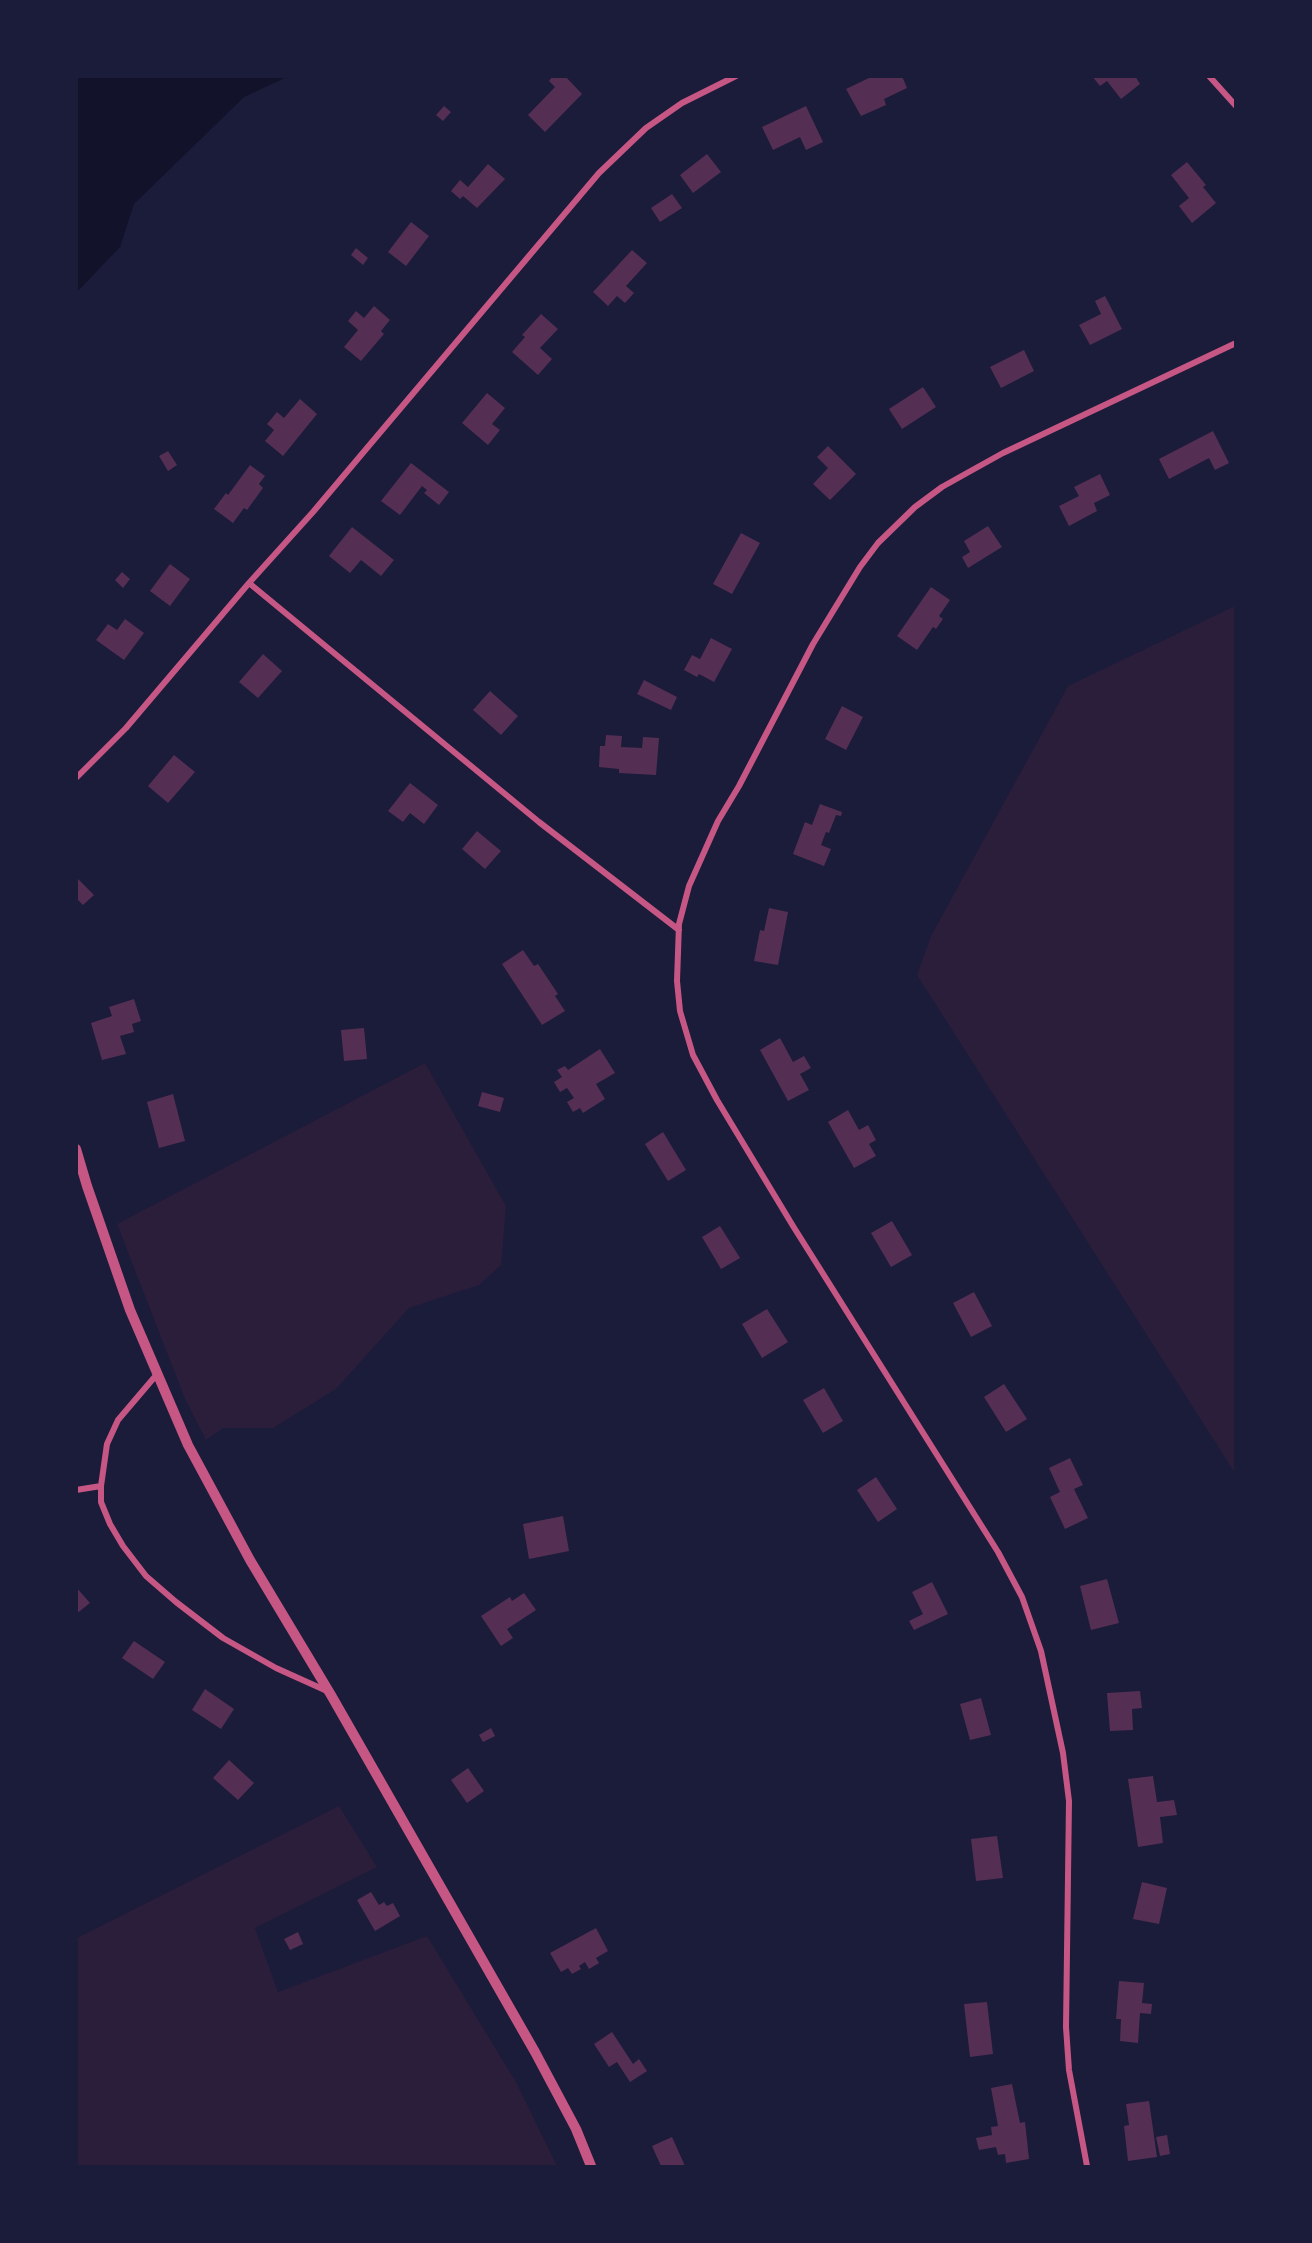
<!DOCTYPE html>
<style>
body{margin:0}
#map{position:relative;width:1312px;height:2243px;overflow:hidden;background:#1b1b3a;font-family:Raleway,sans-serif}
canvas{display:block}
.frame{position:absolute;inset:0;border:78px solid #1b1b3a;pointer-events:none}
</style>
<div id="map">
<canvas width="1312" height="2243"></canvas>
<div class="frame"></div>
</div>
<script>
const ctx = document.querySelector('canvas').getContext('2d');
ctx.lineJoin = 'round';
function fill(path, color) {
  ctx.fillStyle = color;
  ctx.fill(path, 'evenodd');
}
function toPath(rows) {
  const path = new Path2D();
  for (const r of rows) {
    path.moveTo(r[0], r[1]);
    for (let i = 2; i < r.length; i += 2) path.lineTo(r[i], r[i + 1]);
  }
  return path;
}
function strokePath(path, color, width, dash) {
  ctx.strokeStyle = color;
  ctx.lineWidth = width;
  ctx.lineCap = dash ? 'butt' : 'round';
  ctx.setLineDash(dash || []);
  ctx.stroke(path);
}
const green = toPath([
 [1235,606,1235,1473,917,975,931,936,1068,686],
 [425,1063,506,1206,501,1265,479,1285,409,1308,336,1389,273,1428,223,1428,206,1440,185,1399,117,1224],
 [339,1806,377,1867,255,1928,278,1992,427,1936,516,2082,557,2166,77,2166,77,1938]
]);
const water = toPath([
 [77,76,287,77,244,97,134,204,120,247,77,292]
]);
const building = toPath([
 [553,76,565,76,582,94,545,132,528,115,555,87,549,81],
 [873,76,902,76,907,88,884,99,886,105,861,116,846,89],
 [1092,76,1135,76,1140,84,1121,99,1107,81,1100,86],
 [444,106,451,112,443,121,436,115],
 [806,106,823,142,806,150,800,137,773,150,762,127],
 [707,154,721,172,693,193,680,175],
 [1187,162,1206,185,1203,187,1216,203,1192,223,1179,206,1189,198,1171,175],
 [488,164,505,179,477,208,463,196,460,199,451,191,460,180,468,187],
 [672,194,682,208,660,222,651,208],
 [411,222,429,236,406,266,388,252],
 [356,248,368,258,363,265,351,255],
 [632,250,647,263,626,286,634,293,625,303,617,296,608,306,593,292],
 [1105,296,1122,329,1090,345,1079,325,1101,314,1095,301],
 [374,306,390,320,381,331,384,334,361,361,344,347,358,330,348,321,356,311,364,318],
 [541,314,558,329,540,348,552,359,538,375,512,352,525,337,522,335],
 [1024,350,1034,371,1001,388,990,367],
 [923,387,936,407,902,429,889,409],
 [487,393,505,408,492,424,500,430,488,445,462,423],
 [300,399,317,414,283,456,265,441,274,430,267,424,277,412,284,418],
 [1213,431,1229,463,1215,470,1209,458,1169,479,1159,459],
 [828,446,856,474,830,500,813,484,828,468,817,457],
 [168,451,177,465,168,471,159,456],
 [411,463,449,492,439,505,424,493,427,490,422,486,400,515,381,501],
 [250,465,265,476,259,484,263,488,247,510,244,508,233,523,214,509,226,493,228,495],
 [1100,474,1110,495,1094,503,1097,511,1069,526,1059,506,1079,496,1074,487],
 [988,526,1002,547,968,568,962,557,970,552,964,541],
 [352,527,394,560,381,576,361,560,350,573,329,556],
 [741,533,760,543,732,594,713,584],
 [170,564,190,579,170,606,150,591],
 [122,572,130,579,123,588,115,580],
 [931,587,950,600,939,616,943,619,936,629,933,627,917,650,897,636],
 [125,619,144,633,124,660,96,640,108,624,117,630],
 [711,638,732,649,714,682,699,674,697,677,684,670,692,655,700,659],
 [263,654,282,671,258,698,239,682],
 [644,680,677,697,671,710,637,694],
 [490,691,518,716,501,735,473,710],
 [842,706,863,717,846,750,825,739],
 [606,735,622,736,621,747,642,748,643,737,659,738,656,775,619,773,619,769,599,767,600,746,605,746],
 [174,755,195,772,168,803,148,786],
 [410,783,438,805,424,824,410,813,403,822,388,811],
 [820,804,842,812,841,816,836,815,829,833,826,832,821,845,831,849,824,866,793,854,805,822,812,825],
 [477,831,501,851,485,869,462,849],
 [76,877,94,895,83,905,76,898],
 [769,908,788,912,778,965,754,961,760,930,764,931],
 [523,950,534,966,538,964,558,994,555,996,565,1011,542,1025,502,964],
 [134,999,141,1021,132,1024,134,1032,120,1036,126,1054,102,1060,91,1023,112,1016,109,1007],
 [364,1028,367,1059,344,1061,341,1030],
 [780,1038,793,1062,804,1056,811,1068,800,1074,809,1090,788,1101,760,1050],
 [600,1049,615,1073,596,1084,605,1099,583,1113,580,1108,573,1112,567,1102,574,1098,567,1088,560,1092,554,1082,562,1077,557,1070,565,1066,568,1070],
 [482,1092,504,1098,500,1112,478,1106],
 [173,1094,185,1141,159,1148,147,1102],
 [848,1110,859,1130,868,1125,876,1140,869,1144,876,1156,854,1168,828,1122],
 [663,1132,686,1170,668,1181,645,1144],
 [892,1221,912,1255,891,1267,871,1233],
 [720,1226,740,1258,721,1269,702,1237],
 [974,1292,992,1326,971,1337,953,1303],
 [767,1309,788,1342,762,1358,742,1324],
 [1004,1384,1027,1419,1006,1432,984,1397],
 [824,1388,843,1421,823,1433,803,1400],
 [1070,1458,1083,1485,1074,1489,1088,1518,1065,1529,1050,1497,1060,1492,1049,1468],
 [876,1477,897,1509,878,1522,857,1490],
 [563,1516,569,1551,529,1559,523,1524],
 [1107,1579,1119,1623,1091,1630,1080,1586],
 [932,1582,948,1614,914,1630,909,1621,923,1614,912,1592],
 [76,1587,90,1603,76,1614],
 [524,1593,536,1610,507,1629,513,1638,501,1646,481,1616,510,1597,512,1601],
 [134,1641,165,1662,153,1679,122,1658],
 [205,1689,234,1709,221,1729,192,1710],
 [1140,1691,1142,1708,1132,1709,1133,1730,1110,1731,1107,1693],
 [981,1698,991,1735,970,1740,960,1704],
 [491,1728,495,1736,483,1742,479,1735],
 [229,1760,254,1783,238,1800,213,1778],
 [468,1768,484,1791,467,1803,451,1780],
 [1153,1776,1157,1802,1174,1800,1177,1815,1160,1817,1163,1843,1138,1847,1128,1779],
 [997,1836,1003,1878,976,1881,971,1839],
 [1142,1882,1167,1888,1159,1924,1133,1919],
 [371,1892,379,1905,384,1902,387,1906,393,1903,400,1916,375,1931,357,1900],
 [596,1928,608,1951,596,1958,599,1963,589,1969,585,1962,579,1966,581,1969,572,1974,568,1968,561,1972,550,1953],
 [298,1932,303,1944,290,1950,284,1939],
 [1119,1981,1144,1983,1142,2003,1152,2004,1151,2014,1140,2013,1138,2043,1120,2041,1121,2019,1116,2019],
 [987,2002,993,2054,970,2057,964,2004],
 [612,2032,633,2064,639,2059,647,2071,630,2082,617,2062,609,2067,594,2044],
 [1012,2084,1020,2123,1025,2122,1029,2159,1006,2163,1005,2154,998,2155,996,2147,979,2150,976,2138,992,2135,991,2127,998,2126,991,2088],
 [1149,2101,1157,2157,1128,2161,1124,2126,1129,2125,1126,2104],
 [1167,2135,1170,2154,1160,2156,1156,2137],
 [672,2137,685,2166,661,2166,652,2146]
]);
const minor = toPath([
 [1209,76,1236,106],
 [249,583,539,822,679,930],
 [76,778,126,728,249,583,313,512,599,173,646,128,682,103,736,76],
 [101,1486,101,1502,110,1524,123,1546,146,1576,176,1602,223,1638,276,1668,327,1691],
 [76,1490,101,1486,107,1444,118,1420,158,1373],
 [1087,2166,1069,2070,1066,2027,1069,1801,1063,1753,1041,1651,1022,1597,998,1552,793,1226,717,1100,693,1055,680,1011,677,981,679,924,689,886,718,821,739,786,813,644,860,567,878,543,915,507,942,487,967,473,1003,453,1236,343]
]);
const tertiary = toPath([
 [76,1149,87,1186,130,1310,188,1445,250,1560,331,1695,535,2052,576,2129,591,2166]
]);
fill(green, '#2a1e3b');
fill(water, '#12122b');
fill(building, '#542f53');
strokePath(minor, '#c65784', 6);
strokePath(tertiary, '#c65784', 10);
</script>
